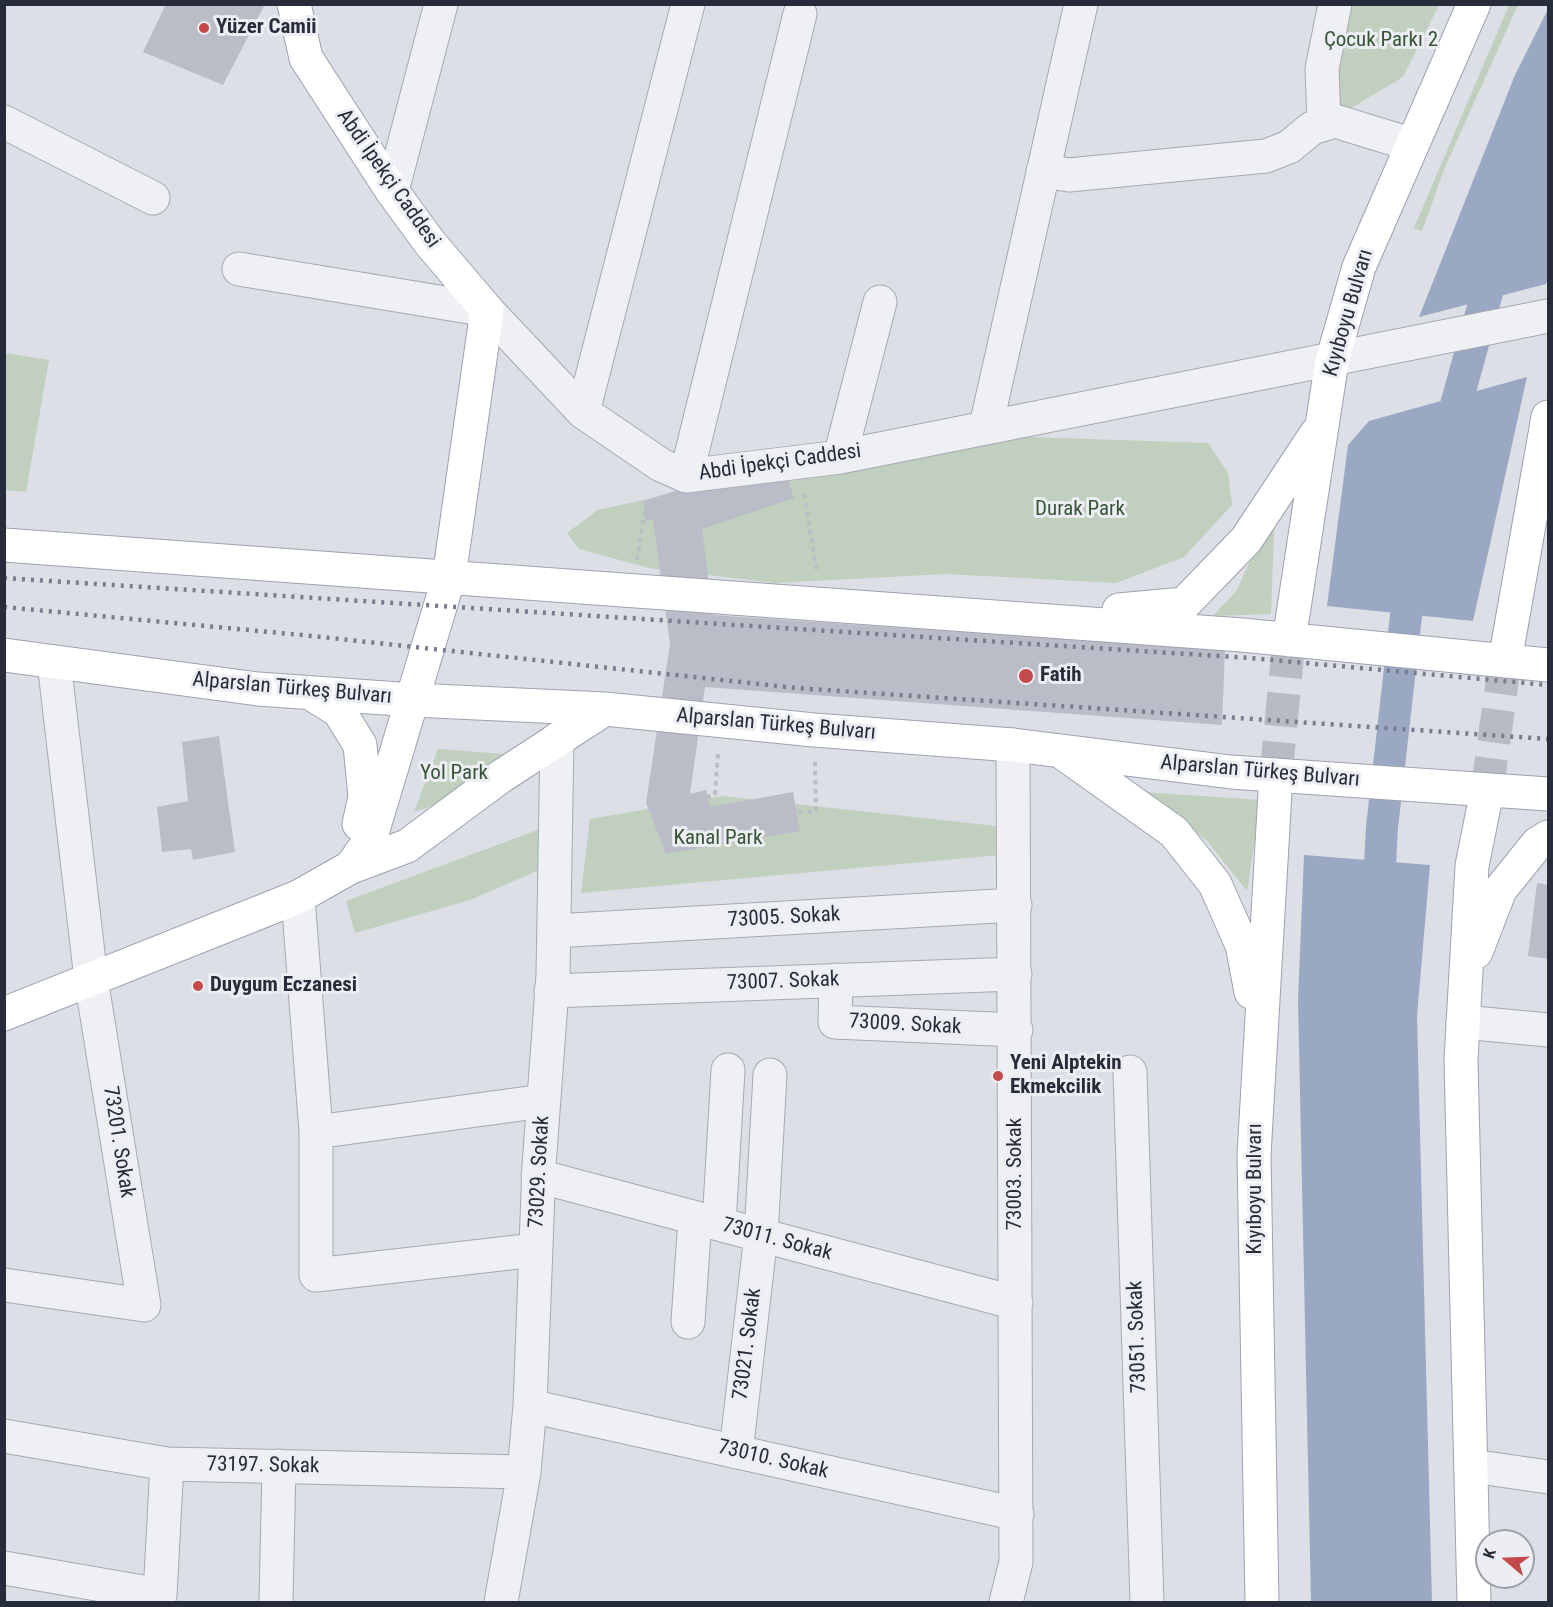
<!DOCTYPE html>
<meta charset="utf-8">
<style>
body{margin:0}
#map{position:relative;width:1553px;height:1607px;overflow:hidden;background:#dcdfe5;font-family:"Roboto Condensed",sans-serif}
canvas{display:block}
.frame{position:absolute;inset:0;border:6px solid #272c3a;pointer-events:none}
.north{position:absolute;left:1475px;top:1529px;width:60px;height:60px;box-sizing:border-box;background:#eceef3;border:2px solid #9da0a9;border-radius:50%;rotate:289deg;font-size:16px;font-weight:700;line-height:24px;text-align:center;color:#272c3a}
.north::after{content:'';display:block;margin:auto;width:21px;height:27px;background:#c3494a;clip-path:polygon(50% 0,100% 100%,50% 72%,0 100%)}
</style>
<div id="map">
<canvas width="1553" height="1607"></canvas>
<div class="frame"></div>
<div class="north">K</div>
</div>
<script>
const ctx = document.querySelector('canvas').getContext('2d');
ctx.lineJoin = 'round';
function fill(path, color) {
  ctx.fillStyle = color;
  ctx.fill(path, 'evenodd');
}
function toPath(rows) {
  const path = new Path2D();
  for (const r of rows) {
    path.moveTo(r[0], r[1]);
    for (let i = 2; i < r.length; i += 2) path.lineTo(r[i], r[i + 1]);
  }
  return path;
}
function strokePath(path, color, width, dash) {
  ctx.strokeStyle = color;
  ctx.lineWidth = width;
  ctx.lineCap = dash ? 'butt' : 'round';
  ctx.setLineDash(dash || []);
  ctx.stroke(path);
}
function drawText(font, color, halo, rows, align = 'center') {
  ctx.font = font + ' "Roboto Condensed",sans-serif';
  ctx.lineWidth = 6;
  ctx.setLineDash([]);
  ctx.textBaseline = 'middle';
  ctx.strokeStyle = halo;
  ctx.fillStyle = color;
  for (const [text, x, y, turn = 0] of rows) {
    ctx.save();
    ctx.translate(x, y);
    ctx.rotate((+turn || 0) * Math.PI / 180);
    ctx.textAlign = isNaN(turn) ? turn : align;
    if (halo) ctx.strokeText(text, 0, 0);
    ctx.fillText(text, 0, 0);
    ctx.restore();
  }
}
const green = toPath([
 [1352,5,1439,5,1403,77,1348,110,1331,104],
 [1509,5,1518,5,1445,167,1422,231,1414,228],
 [5,353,49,360,26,492,5,490],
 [942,434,1208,443,1228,473,1232,505,1184,557,1116,583,946,574,775,583,649,568,579,549,567,533,598,510],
 [1275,505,1271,614,1213,616,1237,590],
 [438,749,571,759,414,812],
 [1143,792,1261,800,1247,891,1207,841],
 [723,796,1005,827,1011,854,581,893,590,819],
 [551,825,537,871,470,900,355,933,346,901]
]);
const water = toPath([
 [1548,9,1548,279,1546,284,1419,317,1515,75],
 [1527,377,1473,621,1327,606,1348,445,1369,421],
 [1304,855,1430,865,1417,1016,1432,1602,1311,1602,1298,1000]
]);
const canal = toPath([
 [1447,438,1496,260],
 [1378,903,1382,827,1406,616,1416,571]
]);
const building = toPath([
 [166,4,265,4,223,85,143,52],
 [781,458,794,498,702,529,713,615,1225,650,1222,725,705,687,690,794,706,790,710,807,793,792,800,831,666,854,646,803,670,644,653,519,645,521,643,501],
 [219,736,235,852,193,860,191,849,162,852,157,807,188,801,182,742],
 [1537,883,1548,885,1548,959,1528,956]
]);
const majorTunnel = toPath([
 [1276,775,1289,640],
 [1487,791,1505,661]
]);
const path = toPath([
 [804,494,817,572],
 [637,560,644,514,650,511],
 [723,635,824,642,820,671,726,664],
 [860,661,980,672],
 [820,671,1019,688,1046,675,1023,658,824,642],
 [1046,675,1132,682],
 [877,676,878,647],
 [698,801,715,794,718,753],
 [701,828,796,812,816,812,815,761]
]);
const minor = toPath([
 [4,122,153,198],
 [1324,122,1322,69,1335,4],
 [1043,171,1069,175,1266,156,1289,147,1312,128,1335,121,1410,144],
 [392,191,441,4],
 [239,269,487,310,583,412,661,465,686,476,840,457,1548,316],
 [583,412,688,4],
 [986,426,1081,4],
 [840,457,880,302],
 [686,476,800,14],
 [298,897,316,1132,316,1275,535,1250],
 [554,931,1015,905],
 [836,980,835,1022,1016,1030],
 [551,991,1015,974],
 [1463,1022,1548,1030],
 [1130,1072,1147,1602],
 [316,1132,543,1101],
 [538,1176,1016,1303],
 [719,1224,728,1070],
 [4,1285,144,1305,91,979,54,662],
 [688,1322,695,1218],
 [530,1406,1017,1514],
 [4,1436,167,1464,524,1472],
 [736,1452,761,1235,770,1075],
 [1472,1466,1548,1477],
 [4,1568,160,1595,167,1464],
 [276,1602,279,1466],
 [501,1602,524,1472,530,1406,539,1166,553,975,557,739],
 [1006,1602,1016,1562,1013,745]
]);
const major = toPath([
 [294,4,306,58,392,191,430,243,487,310,449,577,370,840,351,867],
 [4,545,1242,635,1548,665],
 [1119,610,1184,604,1246,540,1316,434],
 [1289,640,1332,361,1359,267,1474,4],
 [4,655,258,689,413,700,605,709,814,730,1013,745,1231,772,1548,794],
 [1505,661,1548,417],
 [310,693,339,711,360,745,365,797,359,824],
 [1063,753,1174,832,1215,884,1242,945,1251,992],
 [1476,952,1500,890,1537,844,1548,837],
 [4,1014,298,897,351,867,407,846,500,777,605,709],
 [1262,1602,1254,1155,1276,775],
 [1474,1602,1461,1060,1472,866,1487,791]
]);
const rail = toPath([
 [4,578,1250,658,1548,685],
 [4,607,312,636,796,688,1548,739]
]);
const markers = [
 [204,28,6,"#c3494a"],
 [1026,676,8,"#c3494a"],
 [198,986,6,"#c3494a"],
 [998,1076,6,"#c3494a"]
];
const poiNames = [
 ["Yüzer Camii",216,28],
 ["Fatih",1040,676],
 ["Duygum Eczanesi",210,986],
 ["Yeni Alptekin",1010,1064],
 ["Ekmekcilik",1010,1088]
];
const parkNames = [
 ["Çocuk Parkı 2",1381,41],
 ["Durak Park",1080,510],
 ["Yol Park",454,774],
 ["Kanal Park",718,839]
];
const streetNames = [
 ["Abdi İpekçi Caddesi",388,179,55],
 ["Kıyıboyu Bulvarı",1349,313,-74],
 ["Abdi İpekçi Caddesi",780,463,-8],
 ["Alparslan Türkeş Bulvarı",292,689,5],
 ["Alparslan Türkeş Bulvarı",776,725,5],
 ["Alparslan Türkeş Bulvarı",1260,772,5],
 ["73005. Sokak",784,918,-3],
 ["73007. Sokak",783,982,-2],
 ["73009. Sokak",905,1025,3],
 ["73201. Sokak",118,1142,81],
 ["73029. Sokak",540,1172,-87],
 ["73003. Sokak",1016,1174,-90],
 ["Kıyıboyu Bulvarı",1256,1189,-90],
 ["73011. Sokak",777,1240,15],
 ["73051. Sokak",1138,1337,-92],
 ["73021. Sokak",748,1344,-83],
 ["73010. Sokak",773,1460,13],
 ["73197. Sokak",263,1466,1]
];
fill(green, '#c0cfbe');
fill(water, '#9aa8c3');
strokePath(canal, '#9aa8c3', 32);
fill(building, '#babdc8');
strokePath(majorTunnel, '#b8bbc3', 33, [33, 16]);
strokePath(minor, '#a6a9b2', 35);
strokePath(major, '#9da2b0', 35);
strokePath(path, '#bbbdc4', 4, [4.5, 4.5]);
strokePath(minor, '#eff0f4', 33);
strokePath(major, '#fff', 33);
strokePath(rail, '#777c8e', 4.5, [3, 6]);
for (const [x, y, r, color] of markers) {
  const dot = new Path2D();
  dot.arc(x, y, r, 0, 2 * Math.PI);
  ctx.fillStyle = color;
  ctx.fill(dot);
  strokePath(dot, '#eceef3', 2);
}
drawText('bold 21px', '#272c3a', '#eceef3', poiNames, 'left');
drawText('21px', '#375536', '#eceef3', parkNames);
drawText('21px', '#272c3a', '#eceef3', streetNames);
</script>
